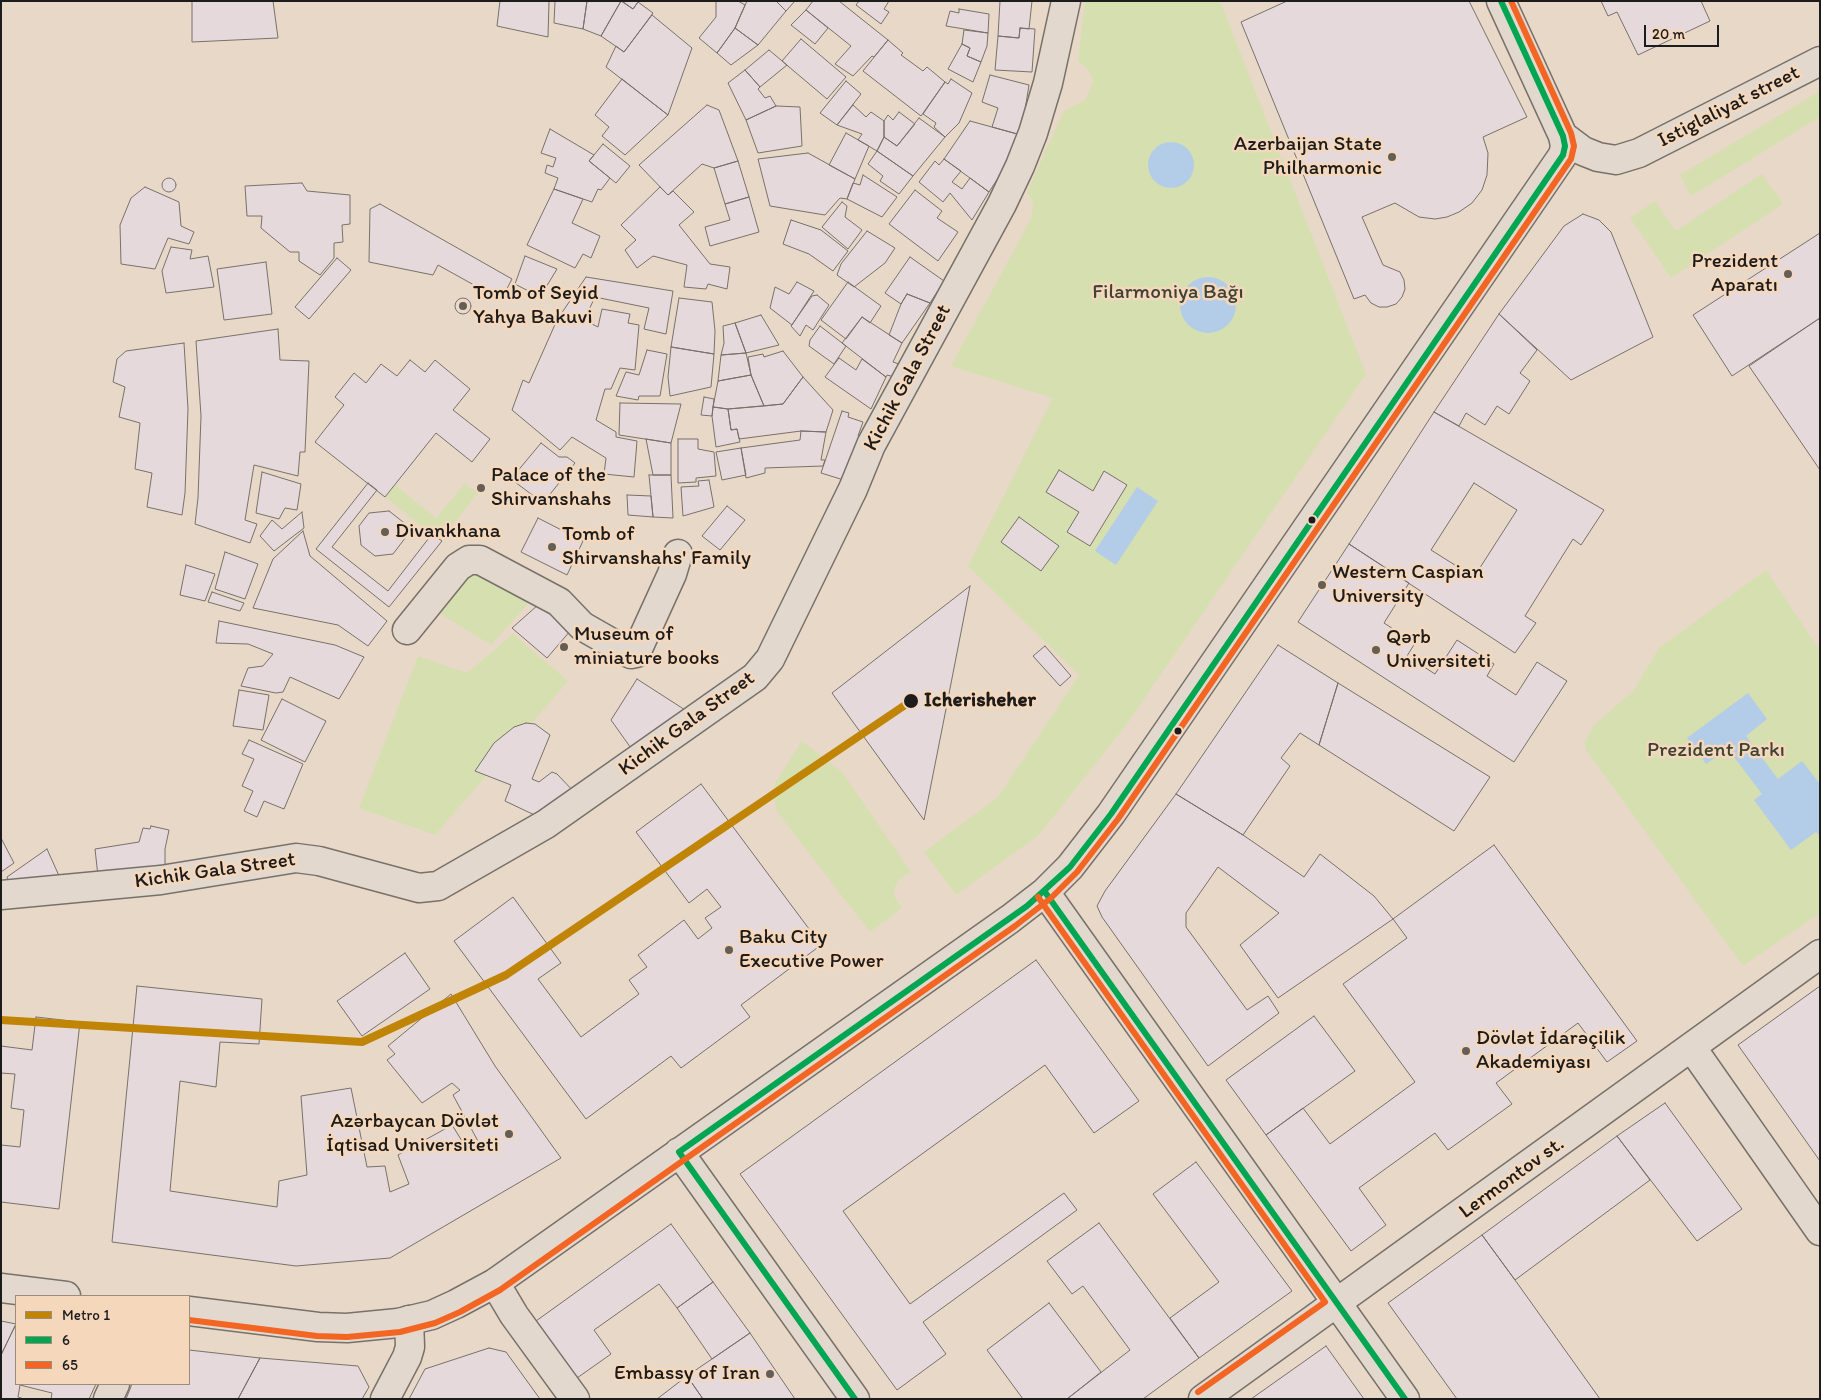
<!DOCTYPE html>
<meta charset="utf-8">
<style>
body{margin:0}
#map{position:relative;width:1821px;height:1400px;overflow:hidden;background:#e8d8c8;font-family:Itim,sans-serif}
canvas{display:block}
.frame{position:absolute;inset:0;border:2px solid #1c1c1c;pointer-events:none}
.legend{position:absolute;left:15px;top:1295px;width:175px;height:90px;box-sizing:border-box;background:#f5d7bb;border:1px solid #9e8c7b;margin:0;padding:6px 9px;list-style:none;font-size:15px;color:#1c1c1c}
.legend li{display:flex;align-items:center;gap:10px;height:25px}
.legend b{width:25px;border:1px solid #9e8c7b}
.scale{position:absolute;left:1644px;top:25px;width:75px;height:22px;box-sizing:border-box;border:2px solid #1c1c1c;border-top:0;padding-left:6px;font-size:15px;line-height:18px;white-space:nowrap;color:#1c1c1c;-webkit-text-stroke:4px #f5d7bb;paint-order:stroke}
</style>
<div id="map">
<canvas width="1821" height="1400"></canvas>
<div class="frame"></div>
<ul class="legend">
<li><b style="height:6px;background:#c08407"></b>Metro 1</li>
<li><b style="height:6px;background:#00a651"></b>6</li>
<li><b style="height:6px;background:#f26522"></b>65</li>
</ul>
<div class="scale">20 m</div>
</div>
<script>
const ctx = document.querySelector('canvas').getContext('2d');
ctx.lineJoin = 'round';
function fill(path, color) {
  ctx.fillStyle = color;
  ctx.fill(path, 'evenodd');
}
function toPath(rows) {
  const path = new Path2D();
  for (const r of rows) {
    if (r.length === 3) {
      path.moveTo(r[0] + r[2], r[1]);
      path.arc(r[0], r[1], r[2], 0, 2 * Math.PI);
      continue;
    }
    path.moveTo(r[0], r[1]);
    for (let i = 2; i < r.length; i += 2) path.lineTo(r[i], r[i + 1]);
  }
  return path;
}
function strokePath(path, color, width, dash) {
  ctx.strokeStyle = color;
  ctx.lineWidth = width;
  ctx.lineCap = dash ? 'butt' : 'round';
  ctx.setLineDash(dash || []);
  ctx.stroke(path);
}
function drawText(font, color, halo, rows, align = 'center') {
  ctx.font = font + ' Itim,sans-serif';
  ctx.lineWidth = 5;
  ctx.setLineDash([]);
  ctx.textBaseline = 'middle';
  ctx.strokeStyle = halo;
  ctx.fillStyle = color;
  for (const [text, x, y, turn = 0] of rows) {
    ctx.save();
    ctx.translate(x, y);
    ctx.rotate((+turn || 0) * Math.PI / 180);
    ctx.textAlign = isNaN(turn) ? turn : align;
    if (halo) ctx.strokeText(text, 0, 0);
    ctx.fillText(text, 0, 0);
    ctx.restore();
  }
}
const green = toPath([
 [1085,1,1220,1,1366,374,1127,724,1038,836,956,895,924,852,998,797,1079,675,968,566,1053,398,951,366,1031,219,1033,203,1027,192,1064,111,1085,100,1090,90,1093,80,1087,68,1078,61],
 [1820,91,1820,117,1691,196,1680,175],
 [1762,174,1783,204,1671,278,1630,218,1655,201,1676,231],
 [465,483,478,493,440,541,385,497,395,485,436,518],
 [478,566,535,596,491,645,439,613],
 [1766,570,1820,651,1820,913,1743,966,1586,750,1585,742,1593,726,1634,690,1659,648],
 [513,634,568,681,435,835,359,808,418,656,467,673],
 [802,741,842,772,911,872,901,878,895,886,894,896,902,908,870,932,781,817,776,808,774,796,775,783]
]);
const water = toPath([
 [1171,165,23],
 [1208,305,28],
 [1137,487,1158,501,1116,565,1095,551],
 [1748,693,1767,719,1746,736,1778,779,1802,761,1820,784,1820,836,1816,832,1791,850,1754,800,1762,794,1728,749,1706,764,1687,738]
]);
const building = toPath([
 [192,1,273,1,278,38,192,42,192,1],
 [500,1,549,1,548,37,497,26,500,1],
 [555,1,587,1,583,29,554,23,555,1],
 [587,1,621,1,601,36,583,29,587,1],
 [621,1,633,9,638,2,653,13,624,52,601,36,621,1],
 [622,1,638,1,638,2,633,9,622,1],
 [716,1,738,1,745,5,735,28,717,53,699,38,716,17,716,1],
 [747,1,776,1,786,11,758,45,735,28,747,1],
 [776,1,795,1,786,11,776,1],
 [813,1,839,1,888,40,874,57,872,56,853,76,835,64,851,46,806,10,813,1],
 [859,1,889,1,884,9,889,12,881,24,856,5,859,1],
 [1000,1,1032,1,1029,29,1020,28,1019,38,998,36,1000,1],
 [1287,1,1469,1,1527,117,1483,137,1488,153,1487,175,1482,190,1472,203,1459,212,1447,217,1435,219,1419,217,1395,203,1362,217,1383,265,1400,272,1404,280,1405,289,1402,297,1396,304,1387,307,1379,307,1371,303,1365,295,1354,299,1241,22,1287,1],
 [1601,1,1701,1,1710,21,1638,55,1617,12,1608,16,1601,1],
 [959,9,989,14,988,33,946,26,950,11,959,13,959,9],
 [806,10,828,28,815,44,791,25,806,10],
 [652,15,692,48,668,115,606,67,616,46,624,52,652,15],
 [735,28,758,45,731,65,717,53,735,28],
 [1020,28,1035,29,1032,72,995,70,998,36,1019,38,1020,28],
 [964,30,988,33,987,46,981,62,967,56,970,48,962,44,964,30],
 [801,39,846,77,827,99,782,61,801,39],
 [888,40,903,53,901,55,923,71,927,67,945,82,921,116,863,71,888,40],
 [962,44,970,48,967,56,981,62,973,82,948,69,962,44],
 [769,50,787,65,760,87,745,70,769,50],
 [745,70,760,87,758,89,765,98,770,96,776,106,746,120,728,83,745,70],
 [990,75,1029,85,1021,135,992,127,998,108,982,102,990,75],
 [622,79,668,115,625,155,602,136,609,127,595,115,622,79],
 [951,79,972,93,959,123,945,137,934,127,936,123,923,114,945,82,948,84,951,79],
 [846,81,861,94,837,125,820,113,846,81],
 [707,105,719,110,738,161,714,168,702,164,668,195,639,165,707,105],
 [853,105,866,117,871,112,884,121,884,137,877,151,858,140,862,134,837,125,853,105],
 [776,106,800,107,802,146,758,153,746,120,776,106],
 [899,112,915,124,897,146,884,137,884,121,888,115,893,120,899,112],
 [919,118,945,137,913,176,877,151,884,137,897,146,919,118],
 [970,121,1021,135,1007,164,989,192,944,159,970,121],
 [550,129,594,155,589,161,610,178,601,190,598,189,592,202,554,189,558,178,545,173,547,165,553,167,556,158,541,153,550,129],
 [846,133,869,146,855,179,829,165,846,133],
 [603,144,630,166,616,183,589,161,603,144],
 [877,151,913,176,899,194,880,181,883,176,868,164,877,151],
 [808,153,855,179,847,199,840,198,825,215,770,206,758,159,808,153],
 [944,159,961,171,952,182,962,189,970,178,989,192,972,220,950,193,943,202,919,182,935,161,939,165,944,159],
 [738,161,749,197,725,204,714,168,738,161],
 [863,175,897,197,882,217,847,199,853,183,860,185,863,175],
 [169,185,7],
 [302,183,307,191,350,195,350,224,342,225,343,242,334,243,334,258,320,275,299,261,299,252,290,252,261,228,262,216,247,216,245,186,302,183],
 [145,187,179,202,181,226,194,232,189,244,168,238,155,269,121,264,120,225,131,198,145,187],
 [660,187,668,195,673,191,694,212,679,225,710,264,730,267,727,289,708,284,706,289,684,287,687,265,653,256,637,268,625,250,636,240,621,225,660,187],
 [554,189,583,199,572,223,600,236,591,258,583,254,575,268,527,245,554,189],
 [915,190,942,211,937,218,958,232,938,261,889,224,915,190],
 [749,197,759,232,710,246,705,227,730,220,725,204,749,197],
 [842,202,847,206,845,217,862,230,848,249,822,227,842,202],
 [380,204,512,279,501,300,438,265,433,275,369,262,370,209,380,204],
 [1583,214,1599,220,1611,232,1653,337,1571,380,1499,314,1564,226,1583,214],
 [791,220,821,230,848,251,833,271,809,254,783,244,791,220],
 [867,231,895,248,885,263,854,287,837,275,841,264,867,231],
 [1820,233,1820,318,1732,376,1693,315,1820,233],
 [171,247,192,250,190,259,208,256,214,287,166,293,162,271,171,247],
 [525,256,557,269,540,297,515,284,525,256],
 [910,257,944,281,930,303,907,294,901,304,885,293,910,257],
 [337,258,351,270,309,319,295,307,337,258],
 [266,262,272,314,224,320,217,269,266,262],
 [586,277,673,291,666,334,644,329,649,308,595,297,584,320,598,327,602,309,630,314,628,323,639,325,635,370,620,368,611,389,605,389,596,420,616,432,616,437,637,441,634,477,604,474,606,458,572,437,560,450,512,410,523,380,529,383,557,320,586,277],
 [797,282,814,291,792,325,770,308,775,287,789,294,797,282],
 [848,282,881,306,870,323,862,317,846,339,821,320,848,282],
 [907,294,930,303,902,343,889,335,901,304,907,294],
 [817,295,829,305,813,330,806,325,800,336,791,326,812,296,817,295],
 [463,306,8],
 [679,298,712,302,715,331,714,354,671,347,679,298],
 [1499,314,1537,350,1520,373,1530,381,1509,414,1497,406,1485,425,1466,413,1459,426,1434,412,1499,314],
 [761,315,779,345,746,353,735,323,761,315],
 [862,317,902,343,893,362,899,364,894,377,887,375,886,377,842,343,862,317],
 [1820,318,1820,470,1749,366,1820,318],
 [735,323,746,353,721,355,724,343,723,326,735,323],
 [820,326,846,346,834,364,809,346,810,340,820,326],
 [278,329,280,360,309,361,305,452,300,452,298,476,254,465,245,520,257,524,250,543,195,524,198,498,201,416,196,341,278,329],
 [184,343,188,409,185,493,182,515,147,507,152,473,135,469,140,423,119,417,125,387,113,382,117,359,126,351,184,343],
 [671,347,714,354,711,387,670,396,668,377,671,347],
 [647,350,667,354,660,396,639,396,638,400,616,396,626,372,639,375,647,350],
 [783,351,803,377,783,404,764,406,751,375,748,357,763,354,764,357,783,351],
 [746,353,751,375,718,381,721,355,746,353],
 [839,358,856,370,862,359,886,377,871,409,825,377,839,358],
 [410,360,425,372,435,360,470,389,453,410,490,439,472,462,436,433,385,497,315,442,344,405,335,397,354,373,366,383,381,364,397,376,410,360],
 [751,375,764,406,728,409,713,407,718,381,751,375],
 [803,377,833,410,826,432,801,431,739,439,737,429,731,430,728,409,783,404,803,377],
 [704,397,714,399,712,416,701,415,704,397],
 [620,403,681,404,671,443,619,435,620,403],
 [713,407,728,409,731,430,737,429,740,442,716,447,712,416,713,407],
 [842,411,849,413,848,417,863,422,858,436,863,438,847,481,821,473,842,411],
 [1434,412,1604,510,1581,545,1573,539,1525,616,1536,623,1515,653,1349,544,1434,412],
 [1474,483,1517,510,1474,577,1431,550,1474,483],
 [801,431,826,432,821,460,825,460,823,466,765,468,765,473,746,478,741,448,800,440,801,431],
 [646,439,671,443,671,475,653,475,646,439],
 [678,439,698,439,698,449,714,452,716,476,696,478,696,482,678,483,678,439],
 [541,443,559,457,567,457,575,463,543,503,511,479,541,443],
 [741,448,746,475,722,480,716,452,741,448],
 [1059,470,1093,491,1104,471,1127,485,1090,546,1067,532,1079,512,1046,492,1059,470],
 [262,472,301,484,297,510,285,508,279,519,256,513,262,472],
 [649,475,671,475,673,518,653,517,649,475],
 [709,480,714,507,683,516,681,487,699,486,698,481,709,480],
 [368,483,377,490,332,547,388,591,432,534,442,541,389,607,316,549,368,483],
 [627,495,651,496,653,517,628,515,627,495],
 [727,506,745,520,720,550,702,536,727,506],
 [389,511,412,529,393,554,375,556,361,545,359,526,369,513,389,511],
 [302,512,304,528,274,551,260,536,272,520,282,529,302,512],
 [1019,517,1059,546,1041,571,1001,542,1019,517],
 [538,518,583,541,567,575,521,552,538,518],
 [303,531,310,556,387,621,368,646,338,625,253,608,273,559,303,531],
 [1349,544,1409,583,1384,623,1415,643,1407,656,1435,674,1457,640,1494,664,1487,676,1516,695,1537,662,1567,681,1514,762,1298,622,1349,544],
 [225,552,258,564,245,599,215,589,225,552],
 [186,565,215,574,205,601,180,595,186,565],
 [970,586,947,704,924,820,832,693,970,586],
 [212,592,244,603,240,611,208,602,212,592],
 [538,605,571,630,547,658,512,628,538,605],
 [219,621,335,645,364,657,339,699,290,677,283,692,276,693,241,686,248,668,263,666,273,654,248,644,216,643,219,621],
 [1278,645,1338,683,1319,745,1300,733,1281,758,1290,766,1243,835,1176,794,1278,645],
 [1045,646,1071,676,1060,686,1033,656,1045,646],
 [637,679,696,717,638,758,611,720,637,679],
 [1338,683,1490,777,1454,831,1319,745,1338,683],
 [239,690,269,695,263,730,233,726,239,690],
 [282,699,326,721,305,762,261,740,282,699],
 [526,723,535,724,550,735,532,779,539,782,552,772,557,774,578,796,545,820,505,801,511,785,475,771,494,743,514,727,526,723],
 [249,740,303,764,284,809,264,801,257,817,244,811,253,791,242,786,254,759,242,754,249,740],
 [701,784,821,945,741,1005,750,1017,681,1068,671,1056,586,1119,454,941,513,897,561,963,538,979,581,1037,639,994,629,980,647,967,638,955,684,920,698,939,712,928,705,918,721,907,707,889,689,903,636,832,701,784],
 [1176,794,1243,835,1304,877,1320,854,1374,896,1393,919,1278,998,1240,945,1279,913,1218,867,1186,913,1186,927,1247,1010,1268,996,1279,1013,1208,1066,1102,917,1097,906,1105,891,1176,794],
 [151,826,169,830,165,849,165,869,98,876,95,849,139,842,143,828,150,829,151,826],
 [1,838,14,863,1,872,1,838],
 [1494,845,1637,1041,1607,1062,1578,1023,1496,1083,1512,1104,1448,1150,1435,1133,1359,1188,1386,1225,1351,1251,1266,1135,1303,1108,1330,1144,1415,1082,1343,984,1407,938,1393,919,1494,845],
 [47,849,60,878,9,885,7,877,47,849],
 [405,953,430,989,362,1036,337,1001,405,953],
 [1036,960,1139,1101,1094,1133,1045,1065,843,1211,910,1304,1064,1193,1077,1210,923,1322,946,1354,897,1390,740,1174,1036,960],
 [137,986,262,999,259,1044,220,1042,216,1087,180,1081,170,1191,277,1207,279,1181,307,1175,301,1096,351,1088,367,1167,385,1166,390,1192,409,1184,398,1155,452,1125,467,1149,479,1143,453,1095,460,1090,452,1083,422,1103,387,1060,395,1054,388,1046,451,994,495,1066,561,1158,390,1258,296,1266,112,1242,137,986],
 [1820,986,1820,1161,1738,1045,1820,986],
 [1314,1016,1355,1071,1266,1135,1226,1080,1314,1016],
 [36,1017,80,1022,59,1209,1,1202,1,1145,20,1147,24,1110,11,1108,15,1074,1,1073,1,1046,32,1050,36,1017],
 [1665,1103,1742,1209,1697,1241,1617,1136,1665,1103],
 [1617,1136,1650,1180,1515,1280,1482,1235,1617,1136],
 [1196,1162,1292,1291,1199,1358,1170,1318,1219,1282,1153,1194,1196,1162],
 [1099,1223,1199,1358,1143,1399,1067,1399,1130,1350,1083,1286,1072,1294,1047,1261,1099,1223],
 [671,1224,713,1282,677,1308,659,1284,594,1330,611,1354,577,1378,536,1321,671,1224],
 [1482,1235,1515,1280,1600,1399,1457,1399,1388,1303,1482,1235],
 [713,1282,750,1333,712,1359,677,1308,713,1282],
 [1049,1303,1101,1372,1067,1399,1023,1399,987,1350,1049,1303],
 [1,1321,16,1324,1,1355,1,1321],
 [16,1324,16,1384,96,1384,89,1399,51,1399,52,1393,20,1385,18,1397,24,1399,1,1399,1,1355,16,1324],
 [750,1333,795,1399,703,1399,687,1376,750,1333],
 [1326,1346,1364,1399,1251,1399,1326,1346],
 [489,1348,506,1352,540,1399,409,1399,425,1369,489,1348],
 [189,1350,260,1358,238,1399,126,1399,132,1384,189,1384,189,1350],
 [260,1358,358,1366,369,1387,362,1399,238,1399,260,1358],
 [687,1376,703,1399,657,1399,687,1376]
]);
const minor = toPath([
 [407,630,458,567,469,560,480,560,559,602,582,626,631,654,636,653,672,574,678,554],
 [1,895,161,880,296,858,319,861,419,888,438,886,546,824,755,677,770,659,853,489,871,445,1002,204,1020,166,1033,133,1048,83,1066,1],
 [1692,1048,1820,1231],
 [495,1283,514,1315,575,1399],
 [108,1399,115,1384],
 [385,1399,407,1357,410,1347,409,1320],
 [1203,1399,1820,954]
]);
const major = toPath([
 [1563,136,1583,151,1598,157,1616,160,1626,157,1639,153,1820,61],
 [1045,892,1405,1399],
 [679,1152,855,1399],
 [1,1288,66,1296],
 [189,1311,318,1327,347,1328,398,1323,432,1315,456,1304,495,1283,1010,919,1045,892,1070,867,1111,814,1563,155,1565,146,1563,136,1501,1]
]);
const bus1 = toPath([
 [1045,892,1405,1399],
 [855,1399,679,1152,1027,906,1070,867,1111,814,1563,155,1565,146,1563,136,1501,1]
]);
const bus2 = toPath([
 [1038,897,1325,1302,1198,1392],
 [189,1320,317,1336,347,1337,400,1332,435,1323,460,1312,500,1290,1015,926,1051,898,1077,872,1118,819,1571,159,1574,146,1571,133,1511,1]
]);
const metro1 = toPath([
 [1,1020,362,1042,506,975,911,701]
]);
const markers = [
 [1392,157,5,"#635e58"],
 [1788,274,5,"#635e58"],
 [463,306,5,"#635e58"],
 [481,488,5,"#635e58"],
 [1312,520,4.5,"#1c1c1c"],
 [385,532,5,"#635e58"],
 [552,547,5,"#635e58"],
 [1322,585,5,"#635e58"],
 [564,647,5,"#635e58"],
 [1376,650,5,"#635e58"],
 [911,701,8,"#1c1c1c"],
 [1178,731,4.5,"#1c1c1c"],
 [729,950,5,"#635e58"],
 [1466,1051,5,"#635e58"],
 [509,1134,5,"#635e58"],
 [770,1374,5,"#635e58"]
];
const streetNames = [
 ["Istiglaliyat street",1729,107,-27],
 ["Kichik Gala Street",908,378,-62],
 ["Kichik Gala Street",687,724,-36],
 ["Kichik Gala Street",215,871,-8],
 ["Lermontov st.",1512,1178,-36]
];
const poiNames = [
 ["Azerbaijan State",1382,145,"right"],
 ["Philharmonic",1382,169,"right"],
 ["Prezident",1778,262,"right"],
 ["Aparatı",1778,286,"right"],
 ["Tomb of Seyid",473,294],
 ["Yahya Bakuvi",473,318],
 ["Palace of the",491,476],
 ["Shirvanshahs",491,500],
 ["Divankhana",395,532],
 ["Tomb of",562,535],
 ["Shirvanshahs' Family",562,559],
 ["Western Caspian",1332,573],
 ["University",1332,597],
 ["Museum of",574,635],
 ["miniature books",574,659],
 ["Qərb",1386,638],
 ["Universiteti",1386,662],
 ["Baku City",739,938],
 ["Executive Power",739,962],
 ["Dövlət İdarəçilik",1476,1039],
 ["Akademiyası",1476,1063],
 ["Azərbaycan Dövlət",499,1122,"right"],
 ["İqtisad Universiteti",499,1146,"right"],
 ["Embassy of Iran",760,1374,"right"]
];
const parkNames = [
 ["Filarmoniya Bağı",1168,293],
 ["Prezident Parkı",1716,751]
];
const stopNames = [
 ["Icherisheher",924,701]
];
fill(green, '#d6dfaf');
fill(water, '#b3cde8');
fill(building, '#e5d9db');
strokePath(building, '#787169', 1);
strokePath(minor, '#787169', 31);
strokePath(major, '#787169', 31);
strokePath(minor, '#e3d8cd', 28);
strokePath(major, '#e3d8cd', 28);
strokePath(bus1, '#00a651', 6);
strokePath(bus2, '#f26522', 6);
strokePath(metro1, '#c08407', 8);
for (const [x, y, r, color] of markers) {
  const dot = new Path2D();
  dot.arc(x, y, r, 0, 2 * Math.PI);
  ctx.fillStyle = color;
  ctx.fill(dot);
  strokePath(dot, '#f5d7bb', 2);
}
drawText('21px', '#1c1c1c', '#f5d7bb', streetNames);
drawText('21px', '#1c1c1c', '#f5d7bb', poiNames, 'left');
drawText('21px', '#3e4435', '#f5d7bb', parkNames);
drawText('bold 21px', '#1c1c1c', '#f5d7bb', stopNames, 'left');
</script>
